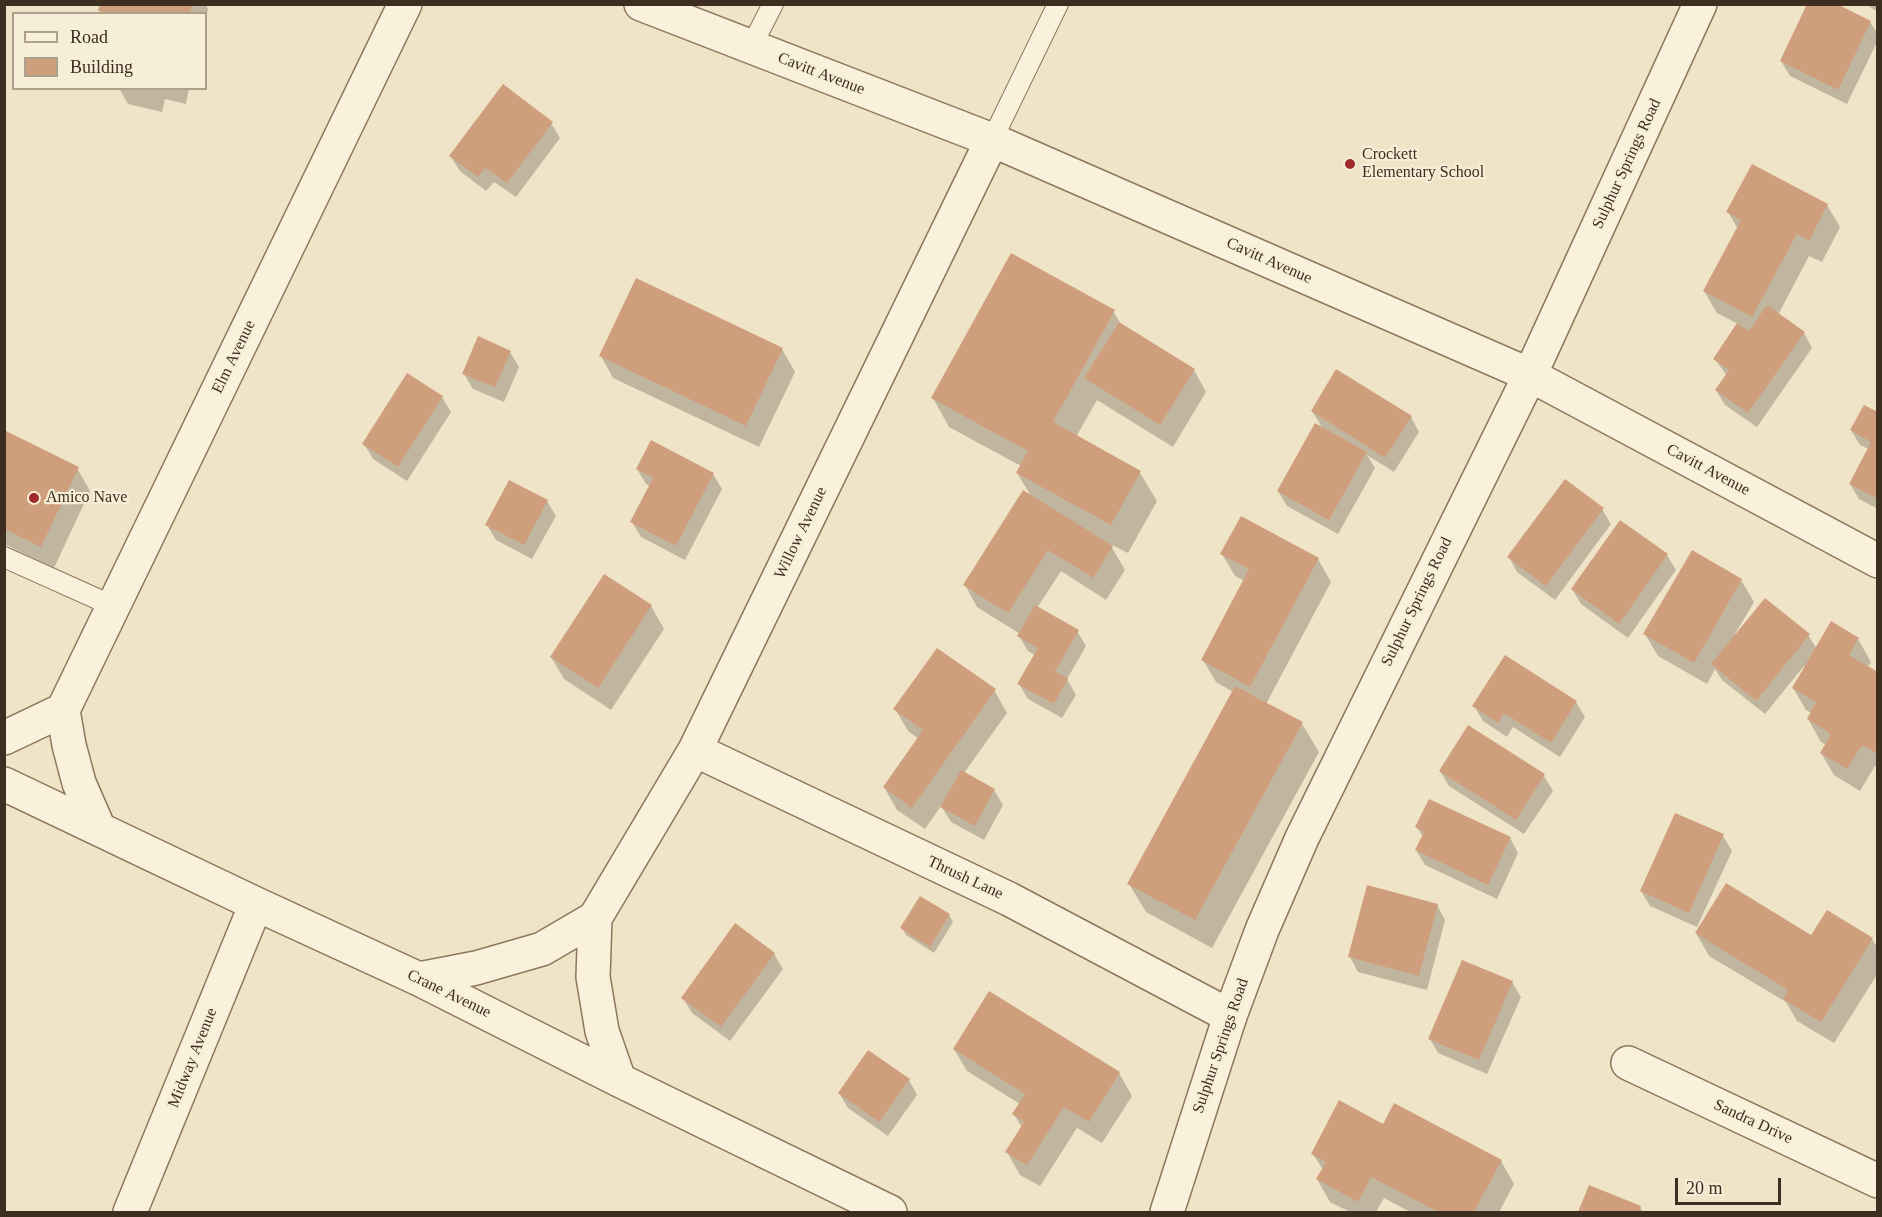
<!DOCTYPE html>
<style>
body{margin:0}
#map{position:relative;width:1882px;height:1217px;overflow:hidden;background:#f0e4c8;font-family:Georgia,serif}
canvas{display:block}
.frame{position:absolute;inset:0;border:6px solid #3d2e20;pointer-events:none}
.legend{position:absolute;left:12px;top:12px;width:195px;height:78px;box-sizing:border-box;background:#f7eed8;border:2px solid #ada18e;margin:0;padding:8px 10px;list-style:none;font-size:18px;color:#3d2e20}
.legend li{display:flex;align-items:center;gap:12px;height:30px}
.legend b{width:30px;border:2px solid #ada18e}
.scale{position:absolute;left:1675px;top:1178px;width:106px;height:27px;box-sizing:border-box;border:3px solid #3d2e20;border-top:0;padding-left:8px;font-size:18px;line-height:21px;white-space:nowrap;color:#3d2e20;-webkit-text-stroke:4px #f7eed8;paint-order:stroke}
</style>
<div id="map">
<canvas width="1882" height="1217"></canvas>
<div class="frame"></div>
<ul class="legend">
<li><b style="height:8px;background:#faf1dc"></b>Road</li>
<li><b style="height:16px;background:#cf9f7d"></b>Building</li>
</ul>
<div class="scale">20 m</div>
</div>
<script>
const ctx = document.querySelector('canvas').getContext('2d');
ctx.lineJoin = 'round';
function fill(path, color) {
  ctx.fillStyle = color;
  ctx.fill(path, 'evenodd');
}
function toPath(rows) {
  const path = new Path2D();
  for (const r of rows) {
    path.moveTo(r[0], r[1]);
    for (let i = 2; i < r.length; i += 2) path.lineTo(r[i], r[i + 1]);
  }
  return path;
}
function strokePath(path, color, width, dash) {
  ctx.strokeStyle = color;
  ctx.lineWidth = width;
  ctx.lineCap = dash ? 'butt' : 'round';
  ctx.setLineDash(dash || []);
  ctx.stroke(path);
}
function drawText(font, color, halo, rows, align = 'center') {
  ctx.font = font + ' Georgia,serif';
  ctx.lineWidth = 4.5;
  ctx.setLineDash([]);
  ctx.textBaseline = 'middle';
  ctx.strokeStyle = halo;
  ctx.fillStyle = color;
  for (const [text, x, y, turn = 0] of rows) {
    ctx.save();
    ctx.translate(x, y);
    ctx.rotate((+turn || 0) * Math.PI / 180);
    ctx.textAlign = isNaN(turn) ? turn : align;
    if (halo) ctx.strokeText(text, 0, 0);
    ctx.fillText(text, 0, 0);
    ctx.restore();
  }
}
const shadow = toPath([
 [102,4,206,4,208,9,206,21,206,14,102,14,100,11],
 [1865,4,1878,4,1878,12],
 [1870,22,1878,34,1878,40,1847,104,1790,76,1781,61],
 [119,88,189,88,186,104,165,99,162,112,128,104],
 [551,123,560,138,516,197,494,182,486,191,460,171,451,157],
 [1827,205,1840,227,1822,262,1809,256,1778,315,1804,333,1812,348,1757,427,1725,405,1716,390,1727,376,1715,359,1738,324,1717,313,1704,291,1738,229,1728,212],
 [1113,311,1122,326,1194,370,1206,392,1173,447,1097,400,1076,437,1140,473,1157,501,1128,553,1110,544,1125,570,1106,600,1061,571,1037,608,1077,631,1086,646,1067,679,1076,695,1062,718,1028,699,1019,684,1036,656,1028,651,1019,636,1020,634,977,607,965,585,1031,496,1017,473,1021,466,949,427,933,398],
 [782,349,795,372,759,447,613,378,601,356],
 [510,352,519,367,504,402,473,389,464,374],
 [408,376,442,397,451,412,407,481,373,459,364,444],
 [1312,411,1411,417,1419,432,1394,472,1367,455,1375,468,1338,534,1287,506,1278,491,1323,429],
 [1878,414,1878,509,1859,499,1850,484,1869,449,1860,445,1851,430],
 [4,432,77,468,90,491,54,568,4,544],
 [637,469,713,474,722,489,685,560,641,537,632,522,650,486,646,484],
 [547,501,556,516,532,559,496,540,487,525],
 [1602,509,1611,524,1555,600,1517,572,1509,557],
 [1222,554,1318,559,1331,582,1266,704,1302,724,1319,752,1212,948,1146,912,1129,884,1233,692,1216,682,1203,660,1245,581,1235,576],
 [1667,555,1676,570,1628,638,1581,604,1572,589],
 [1741,580,1754,602,1735,634,1737,635,1808,635,1817,649,1832,623,1858,639,1871,662,1867,668,1878,674,1878,768,1875,766,1860,791,1834,775,1821,753,1827,745,1821,742,1808,719,1812,713,1806,710,1793,688,1806,667,1804,666,1765,714,1722,680,1715,669,1707,684,1658,656,1645,634],
 [651,606,664,629,611,710,564,679,551,657],
 [994,690,1007,713,964,773,994,790,1003,805,984,840,951,822,941,806,925,829,897,810,884,787,919,739,908,731,895,709],
 [1576,702,1585,717,1560,757,1513,727,1507,737,1483,721,1474,706],
 [1440,771,1544,776,1553,791,1524,834,1449,786],
 [1417,827,1510,838,1518,853,1497,899,1425,865,1416,850,1423,837],
 [1723,836,1732,851,1697,927,1650,906,1641,891],
 [1437,905,1445,920,1427,990,1358,972,1350,957],
 [949,915,953,922,934,953,906,935,902,928],
 [1696,933,1872,939,1878,949,1878,973,1834,1043,1797,1021,1786,1002,1709,956],
 [774,954,783,969,730,1041,692,1013,683,998],
 [1512,982,1521,997,1487,1074,1438,1053,1430,1039],
 [954,1049,1119,1073,1132,1096,1102,1143,1077,1128,1040,1186,1020,1175,1007,1152,1022,1128,1014,1114,1020,1104,967,1071],
 [909,1080,917,1095,888,1136,848,1108,839,1093],
 [1395,1105,1501,1161,1514,1184,1499,1212,1410,1212,1384,1198,1376,1212,1350,1212,1330,1202,1317,1179,1323,1170,1313,1154,1384,1126],
 [1590,1187,1640,1207,1643,1212,1580,1212]
]);
const building = toPath([
 [100,4,192,4,190,14,110,14,98,11],
 [1807,4,1837,4,1871,21,1838,90,1780,61],
 [503,84,553,122,507,183,485,168,478,177,449,156],
 [1752,164,1828,204,1809,241,1797,234,1752,317,1703,291,1741,220,1726,212],
 [1011,253,1115,310,1053,422,1141,471,1111,525,1016,473,1028,451,931,398],
 [636,278,783,348,746,426,599,356],
 [1767,305,1805,332,1748,413,1715,390,1729,370,1713,359,1737,323,1749,331],
 [1119,322,1195,369,1160,425,1084,378],
 [478,336,511,351,495,387,462,374],
 [1336,369,1412,416,1385,458,1311,411],
 [407,373,443,396,398,467,362,444],
 [1864,405,1878,412,1878,499,1849,484,1871,442,1850,430],
 [1315,423,1367,452,1329,520,1277,491],
 [4,430,79,467,41,547,4,529],
 [651,440,714,473,676,546,630,522,653,478,636,469],
 [1565,479,1604,508,1546,586,1507,557],
 [509,480,548,500,524,545,485,525],
 [1023,490,1113,546,1093,578,1048,550,1008,613,963,585],
 [1241,516,1319,558,1250,687,1201,660,1249,569,1220,554],
 [1620,520,1668,554,1619,624,1571,589],
 [1692,550,1742,579,1694,663,1643,634],
 [604,574,652,605,598,688,550,657],
 [1765,598,1810,634,1756,701,1711,664],
 [1035,605,1079,630,1055,671,1068,679,1054,704,1017,684,1038,648,1017,636],
 [1831,621,1859,638,1849,655,1878,672,1878,754,1862,745,1847,769,1820,753,1831,734,1807,719,1816,702,1792,688],
 [937,648,996,689,912,808,883,787,923,730,893,709],
 [1505,655,1577,701,1551,743,1504,713,1498,723,1472,706],
 [1235,686,1303,722,1195,920,1127,884],
 [1468,725,1545,774,1516,820,1439,771],
 [961,770,995,789,975,826,940,807],
 [1429,799,1511,837,1488,885,1415,850,1424,832,1415,827],
 [1675,813,1724,834,1689,913,1640,891],
 [1726,883,1811,935,1827,910,1873,938,1821,1022,1783,999,1788,990,1695,933],
 [1367,885,1438,904,1419,976,1348,957],
 [920,896,950,914,930,947,900,928],
 [735,923,775,953,721,1027,681,998],
 [1462,960,1513,981,1479,1060,1428,1039],
 [989,991,1120,1072,1089,1122,1064,1107,1027,1165,1005,1152,1024,1122,1012,1114,1025,1094,953,1049],
 [868,1050,910,1079,879,1122,838,1093],
 [1339,1100,1383,1124,1394,1103,1502,1160,1474,1212,1438,1212,1371,1177,1358,1202,1316,1179,1326,1162,1311,1154],
 [1589,1185,1641,1206,1639,1212,1578,1212]
]);
const service = toPath([
 [751,47,773,4],
 [992,140,1058,4],
 [4,557,113,606]
]);
const minor = toPath([
 [4,738,63,710],
 [695,750,1009,899,1230,1016],
 [4,784,256,904,419,979,619,1080,890,1212],
 [99,829,79,783,69,745,63,710,405,4],
 [419,979,476,968,542,949,595,918],
 [1628,1063,1878,1181],
 [619,1080,602,1031,593,977,595,918,695,750,992,140],
 [130,1212,256,904]
]);
const tertiary = toPath([
 [641,4,992,140,1530,375,1878,561],
 [1167,1212,1230,1016,1262,930,1302,838,1530,375,1700,4]
]);
const markers = [
 [1350,164,6,"#9e2a2b"],
 [34,498,6,"#9e2a2b"]
];
const streetNames = [
 ["Cavitt Avenue",821,74,21],
 ["Sulphur Springs Road",1627,164,-65],
 ["Cavitt Avenue",1269,261,24],
 ["Elm Avenue",234,357,-64],
 ["Cavitt Avenue",1708,470,28],
 ["Willow Avenue",801,533,-64],
 ["Sulphur Springs Road",1417,602,-64],
 ["Thrush Lane",965,878,25],
 ["Crane Avenue",449,994,26],
 ["Sulphur Springs Road",1221,1046,-71],
 ["Midway Avenue",193,1058,-68],
 ["Sandra Drive",1753,1122,25]
];
const poiNames = [
 ["Crockett",1362,155],
 ["Elementary School",1362,173],
 ["Amico Nave",46,498]
];
fill(shadow, '#0003');
fill(building, '#cf9f7d');
strokePath(service, '#8d765c', 22);
strokePath(minor, '#8d765c', 36);
strokePath(tertiary, '#8d765c', 36);
strokePath(service, '#faf1dc', 20);
strokePath(minor, '#faf1dc', 33);
strokePath(tertiary, '#faf1dc', 33);
for (const [x, y, r, color] of markers) {
  const dot = new Path2D();
  dot.arc(x, y, r, 0, 2 * Math.PI);
  ctx.fillStyle = color;
  ctx.fill(dot);
  strokePath(dot, '#f7eed8', 2);
}
drawText('16px', '#3d2e20', '#f7eed8', streetNames);
drawText('16px', '#3d2e20', '#f7eed8', poiNames, 'left');
</script>
